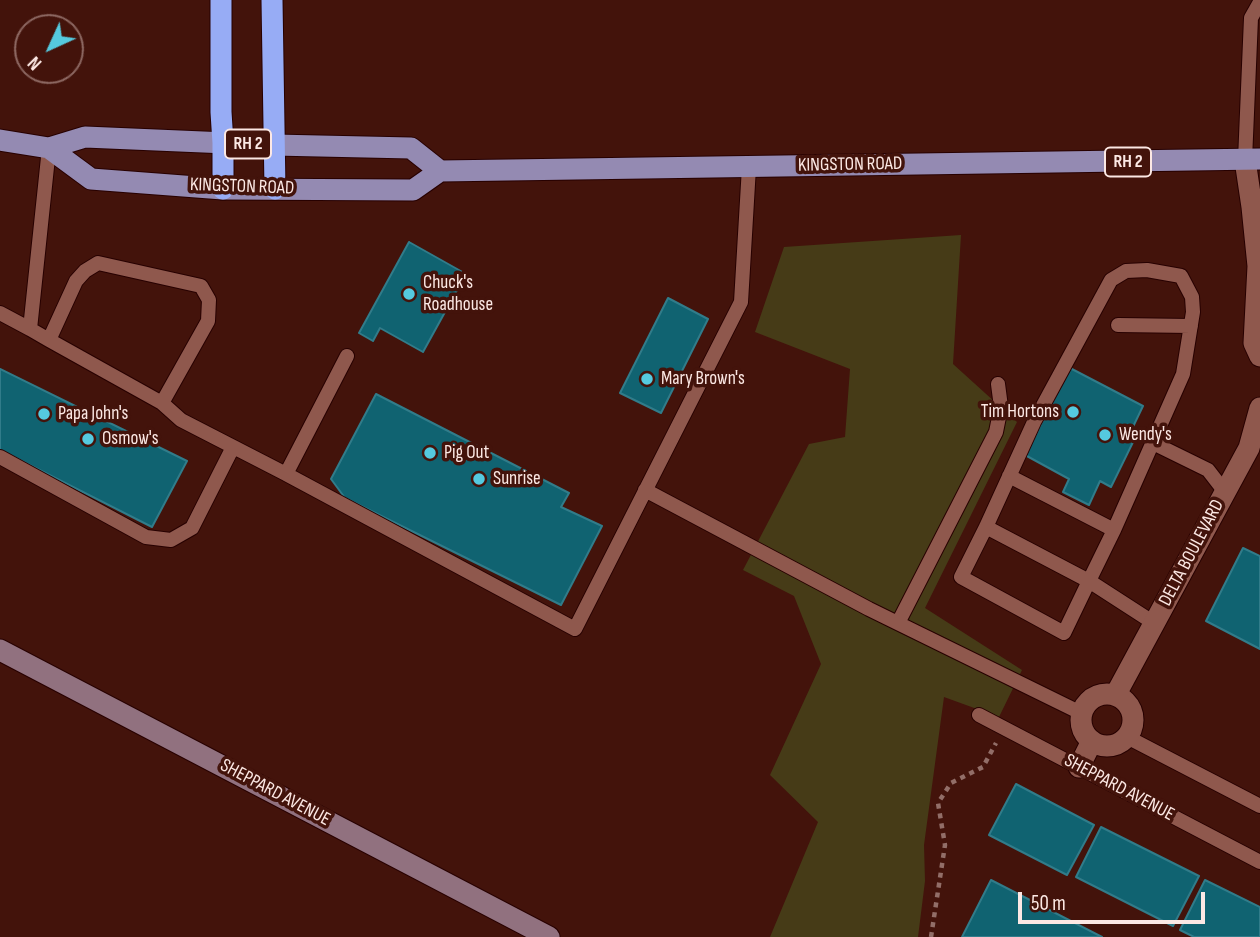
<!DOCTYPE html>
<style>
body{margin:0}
#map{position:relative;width:1260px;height:937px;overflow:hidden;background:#43130b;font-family:"Sofia Sans Condensed",sans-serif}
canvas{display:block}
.north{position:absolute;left:14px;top:14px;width:70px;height:70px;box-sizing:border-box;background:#43130b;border:2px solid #8d6862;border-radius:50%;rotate:225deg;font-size:19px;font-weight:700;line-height:28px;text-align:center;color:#fce8e4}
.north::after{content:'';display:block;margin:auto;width:24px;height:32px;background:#55cadf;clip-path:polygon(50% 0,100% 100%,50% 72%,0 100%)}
.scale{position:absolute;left:1018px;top:892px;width:187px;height:32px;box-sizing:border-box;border:4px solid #fce8e4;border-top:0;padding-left:9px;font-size:21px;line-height:24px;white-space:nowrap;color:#fce8e4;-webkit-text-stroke:5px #43130b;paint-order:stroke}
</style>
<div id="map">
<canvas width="1260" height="937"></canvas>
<div class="north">N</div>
<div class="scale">50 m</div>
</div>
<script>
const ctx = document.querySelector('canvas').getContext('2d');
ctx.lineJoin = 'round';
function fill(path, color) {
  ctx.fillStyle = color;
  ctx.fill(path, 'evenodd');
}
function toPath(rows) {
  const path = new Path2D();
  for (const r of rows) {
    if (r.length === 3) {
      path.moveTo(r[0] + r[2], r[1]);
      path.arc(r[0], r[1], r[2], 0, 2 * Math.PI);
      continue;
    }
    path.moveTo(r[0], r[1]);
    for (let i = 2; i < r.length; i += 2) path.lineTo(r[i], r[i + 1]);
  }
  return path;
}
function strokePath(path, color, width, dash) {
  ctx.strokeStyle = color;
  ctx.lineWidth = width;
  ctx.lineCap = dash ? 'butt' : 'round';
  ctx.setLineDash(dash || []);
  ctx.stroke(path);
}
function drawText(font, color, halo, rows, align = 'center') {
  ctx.font = font + ' "Sofia Sans Condensed",sans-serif';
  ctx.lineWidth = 7;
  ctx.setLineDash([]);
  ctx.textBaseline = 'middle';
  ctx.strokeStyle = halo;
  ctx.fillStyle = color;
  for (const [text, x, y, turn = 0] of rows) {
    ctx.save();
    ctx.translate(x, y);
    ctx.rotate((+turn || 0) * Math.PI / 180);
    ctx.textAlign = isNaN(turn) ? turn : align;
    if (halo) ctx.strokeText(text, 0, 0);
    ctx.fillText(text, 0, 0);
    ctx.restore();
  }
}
const green = toPath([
 [961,235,953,364,1017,422,925,608,1022,670,999,717,944,697,924,845,925,881,918,937,770,937,818,822,770,775,821,664,794,596,743,570,809,444,845,437,850,369,755,332,784,247]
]);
const building = toPath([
 [409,242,466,274,423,352,380,328,373,341,359,333,409,242],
 [668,298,708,319,661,413,620,393,668,298],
 [1070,368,1143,406,1131,431,1137,434,1111,487,1100,481,1089,505,1063,492,1069,479,1025,455,1070,368],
 [0,369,187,461,152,527,0,450,0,369],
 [376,394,569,493,561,507,602,526,561,605,345,498,331,479,376,394],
 [1243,548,1260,556,1260,649,1206,621,1243,548],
 [1016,784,1094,825,1067,875,989,835,1016,784],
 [1101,827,1199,876,1173,926,1076,877,1101,827],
 [991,880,1102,937,962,937,991,880],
 [1205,880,1260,907,1260,937,1194,937,1180,930,1205,880]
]);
const path = toPath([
 [931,937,945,845,938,803,951,783,983,767,996,743]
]);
const lane = toPath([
 [49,148,30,329,49,340,162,403,208,321,209,300,201,286,98,263,85,271,76,281,49,340],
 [1245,160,1251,18,1260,2],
 [0,313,30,329],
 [1118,325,1191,326],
 [347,356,286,474,575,629,741,302,749,167],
 [162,403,181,420,286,474],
 [1153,443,1208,470,1225,492],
 [0,457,146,537,171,540,192,528,233,447],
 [1009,476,1114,530],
 [645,490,869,609,1081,713],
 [986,527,1089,581,1114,530,1183,374,1193,312,1192,297,1181,276,1147,270,1126,271,1111,280,1034,422,986,527,961,577,1064,633,1089,581,1154,623],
 [898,623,996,432,1001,407,998,384],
 [979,715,1260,862],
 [1127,737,1260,806]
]);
const street = toPath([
 [1245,160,1252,207,1258,266,1254,343,1260,356],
 [1107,720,26],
 [1116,694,1249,448,1260,408],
 [1079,767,1092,741]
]);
const secondary = toPath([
 [0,650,549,937]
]);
const primary = toPath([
 [0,140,49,148,91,179,223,189,413,190,440,171,1260,159],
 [49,148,85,137,274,145,411,148,440,171]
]);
const highway = toPath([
 [221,0,221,112,223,143,223,189],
 [272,0,275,189]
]);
const markers = [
 [409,294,7,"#55cadf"],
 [647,379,7,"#55cadf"],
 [1073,412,7,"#55cadf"],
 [44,414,7,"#55cadf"],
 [1105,435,7,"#55cadf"],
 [88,439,7,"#55cadf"],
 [430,453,7,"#55cadf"],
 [479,479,7,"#55cadf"]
];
const shields = [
 [248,144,46],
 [1128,162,46]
];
const shieldNames = [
 ["RH 2",248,144],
 ["RH 2",1128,162]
];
const streetNames = [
 ["KINGSTON ROAD",850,165,-1],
 ["KINGSTON ROAD",242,187,2],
 ["DELTA BOULEVARD",1192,553,-62],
 ["SHEPPARD AVENUE",1119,788,28],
 ["SHEPPARD AVENUE",275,793,28]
];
const poiNames = [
 ["Chuck's",423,283],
 ["Roadhouse",423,305],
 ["Mary Brown's",661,379],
 ["Tim Hortons",1059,412,"right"],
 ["Papa John's",58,414],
 ["Wendy's",1119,435],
 ["Osmow's",102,439],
 ["Pig Out",444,453],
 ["Sunrise",493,479]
];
fill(green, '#463b17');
fill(building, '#106371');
strokePath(building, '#317c8a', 2);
strokePath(lane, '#270000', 16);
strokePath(street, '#270000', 23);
strokePath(secondary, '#270000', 23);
strokePath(primary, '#270000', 23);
strokePath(highway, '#270000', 23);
strokePath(path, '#926e68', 4.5, [5, 5]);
strokePath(lane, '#8f584d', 14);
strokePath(street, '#8f584d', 21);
strokePath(secondary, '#91717f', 21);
strokePath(primary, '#948ab2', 21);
strokePath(highway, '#97acf5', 21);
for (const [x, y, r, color] of markers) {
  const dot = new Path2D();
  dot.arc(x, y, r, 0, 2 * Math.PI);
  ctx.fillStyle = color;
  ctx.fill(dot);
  strokePath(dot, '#43130b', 2.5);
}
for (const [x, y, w] of shields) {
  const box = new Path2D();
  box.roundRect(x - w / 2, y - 14.5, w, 29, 5);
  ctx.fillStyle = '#43130b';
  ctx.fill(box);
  strokePath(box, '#fce8e4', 2);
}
drawText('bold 18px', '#fce8e4', null, shieldNames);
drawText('19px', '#fce8e4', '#43130b', streetNames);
drawText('19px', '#fce8e4', '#43130b', poiNames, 'left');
</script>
